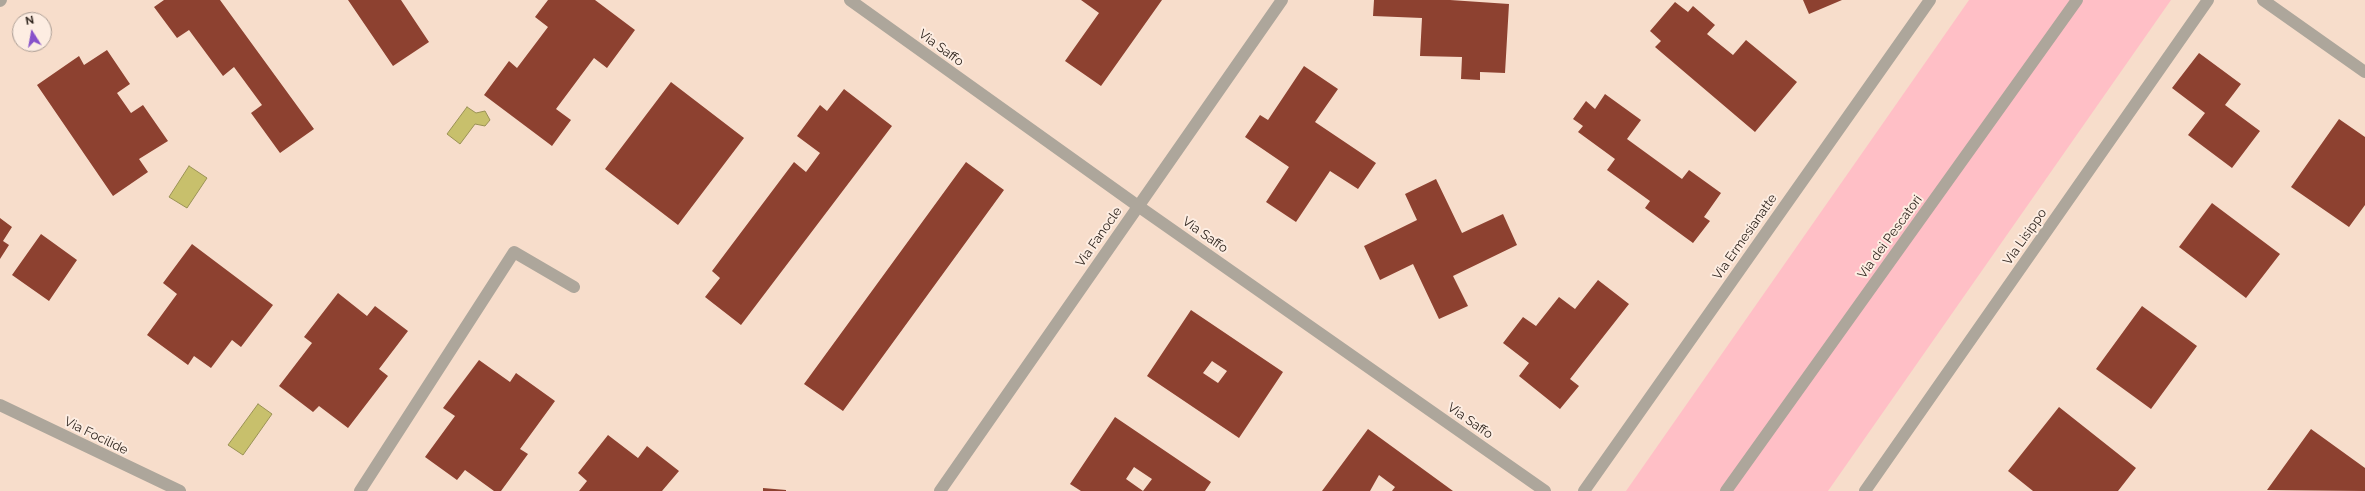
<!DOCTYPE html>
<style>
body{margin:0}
#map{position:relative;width:2365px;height:491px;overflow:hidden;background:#f7ddcb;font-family:Raleway,sans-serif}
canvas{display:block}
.north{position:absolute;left:12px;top:12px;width:40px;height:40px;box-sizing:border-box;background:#fdede2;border:1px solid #ab9d94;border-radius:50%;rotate:349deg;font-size:11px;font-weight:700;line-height:16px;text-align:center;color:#2f251e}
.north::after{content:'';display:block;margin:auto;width:14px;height:18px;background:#8752ca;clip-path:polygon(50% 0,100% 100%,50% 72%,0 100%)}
</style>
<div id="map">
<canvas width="2365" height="491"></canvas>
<div class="north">N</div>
</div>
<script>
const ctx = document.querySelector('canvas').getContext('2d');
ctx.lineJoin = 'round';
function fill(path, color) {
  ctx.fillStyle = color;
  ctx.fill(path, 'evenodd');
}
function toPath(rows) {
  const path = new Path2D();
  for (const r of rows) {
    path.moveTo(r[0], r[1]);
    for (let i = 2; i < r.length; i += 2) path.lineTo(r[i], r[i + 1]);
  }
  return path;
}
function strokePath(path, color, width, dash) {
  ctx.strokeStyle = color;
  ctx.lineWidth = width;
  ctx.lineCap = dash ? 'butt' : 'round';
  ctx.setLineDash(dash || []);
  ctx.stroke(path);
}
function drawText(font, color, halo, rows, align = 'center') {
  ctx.font = font + ' Raleway,sans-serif';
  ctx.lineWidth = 4;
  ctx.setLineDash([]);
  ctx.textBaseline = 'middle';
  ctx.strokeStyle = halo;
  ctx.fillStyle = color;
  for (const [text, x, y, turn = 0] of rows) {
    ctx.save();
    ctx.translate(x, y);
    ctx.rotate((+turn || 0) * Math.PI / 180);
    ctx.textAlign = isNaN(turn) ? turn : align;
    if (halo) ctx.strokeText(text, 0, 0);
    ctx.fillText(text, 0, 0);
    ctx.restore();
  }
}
const green = toPath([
 [1969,0,2171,0,1828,491,1626,491]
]);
const water = toPath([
 [467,107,476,113,485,111,490,120,485,126,475,124,460,144,447,134,467,107],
 [189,166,207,178,187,208,169,197,189,166],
 [258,404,272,414,243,455,228,445,258,404]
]);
const building = toPath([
 [164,0,220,0,314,129,280,153,251,113,262,105,234,67,223,76,189,30,177,38,154,7],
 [348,0,401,0,429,42,393,66],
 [548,0,595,0,635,30,607,68,594,58,556,109,571,120,552,146,484,95,509,61,517,68,548,27,535,17],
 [1081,0,1162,0,1101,86,1065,61,1099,13],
 [1374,0,1450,0,1509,4,1505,73,1480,72,1480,80,1461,79,1462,57,1420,56,1422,18,1373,16],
 [1803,0,1842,0,1809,14],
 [1675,2,1688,12,1693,6,1715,25,1707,34,1733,55,1746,40,1797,82,1755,132,1655,47,1661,41,1650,31],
 [107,50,130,84,117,93,131,113,143,105,168,141,139,159,148,172,113,196,37,85,79,56,84,65],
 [2199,53,2241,84,2225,105,2260,131,2232,168,2188,135,2205,113,2172,88],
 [1304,66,1338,89,1315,122,1376,163,1358,189,1330,171,1296,222,1266,202,1289,167,1245,137,1260,115,1268,120],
 [671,82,744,138,678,225,605,169],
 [844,89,892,126,741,325,705,297,720,278,712,271,794,162,806,172,820,153,797,136,820,105,827,111],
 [1605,94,1641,120,1627,139,1682,179,1689,170,1721,193,1704,217,1710,221,1693,243,1645,208,1650,201,1607,170,1615,159,1578,132,1583,126,1573,119,1586,101,1595,109],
 [2339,119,2365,137,2365,205,2349,227,2291,187],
 [966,162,1004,190,843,411,804,384],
 [1436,179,1462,233,1503,214,1517,245,1453,276,1468,306,1439,319,1413,264,1380,280,1364,246,1417,220,1405,194],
 [2212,203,2280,254,2246,298,2179,247],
 [0,218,12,227,3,241,9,245,0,259],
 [41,234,77,260,49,301,12,275],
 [192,244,273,305,241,347,232,340,211,368,194,356,188,365,147,335,177,294,163,283],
 [1598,280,1629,304,1570,379,1579,386,1560,409,1519,376,1529,363,1503,343,1523,317,1536,326,1559,297,1575,309],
 [338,293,367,316,375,306,408,331,379,369,388,376,348,428,319,406,313,412,279,386,312,343,304,337],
 [2142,306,2197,346,2151,409,2096,369],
 [1191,310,1283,372,1239,438,1147,376],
 [1212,361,1227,371,1218,383,1203,373],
 [479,360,510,382,516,373,555,401,520,449,528,454,501,491,494,491,465,470,457,480,425,457,455,416,443,408],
 [2059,407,2136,468,2118,491,2033,491,2008,471],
 [1115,417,1211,482,1205,491,1081,491,1070,484],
 [1134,467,1152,479,1143,491,1126,479],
 [1368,429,1453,491,1392,491,1395,487,1379,475,1370,491,1322,491],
 [2311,429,2365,468,2365,491,2267,490],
 [608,435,638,458,647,446,679,471,662,491,579,491,587,481,578,473],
 [763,488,786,490,786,491,763,491]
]);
const pedestrian = toPath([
 [1726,491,2077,0]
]);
const minor = toPath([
 [850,0,1138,206,1545,491],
 [2263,0,2365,72],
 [0,1,1,0],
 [0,405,180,491],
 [360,491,514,252,574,287],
 [940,491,1282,0],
 [1584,491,1930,0]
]);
const tertiary = toPath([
 [1865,491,2208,0]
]);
const streetNames = [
 ["Via Saffo",941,48,36],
 ["Via Saffo",1205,235,35],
 ["Via Fanocle",1099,237,-55],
 ["Via Ermesianatte",1745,237,-55],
 ["Via dei Pescatori",1890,237,-54],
 ["Via Lisippo",2025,237,-55],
 ["Via Saffo",1470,421,35],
 ["Via Focilide",96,436,26]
];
fill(green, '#ffbfc6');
fill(water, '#c8c06c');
strokePath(water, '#9a9255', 1);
fill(building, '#8d4130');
strokePath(pedestrian, '#ada69b', 12);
strokePath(minor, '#ada69b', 12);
strokePath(tertiary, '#ada69b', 12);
drawText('13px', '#2f251e', '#fdede2', streetNames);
</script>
